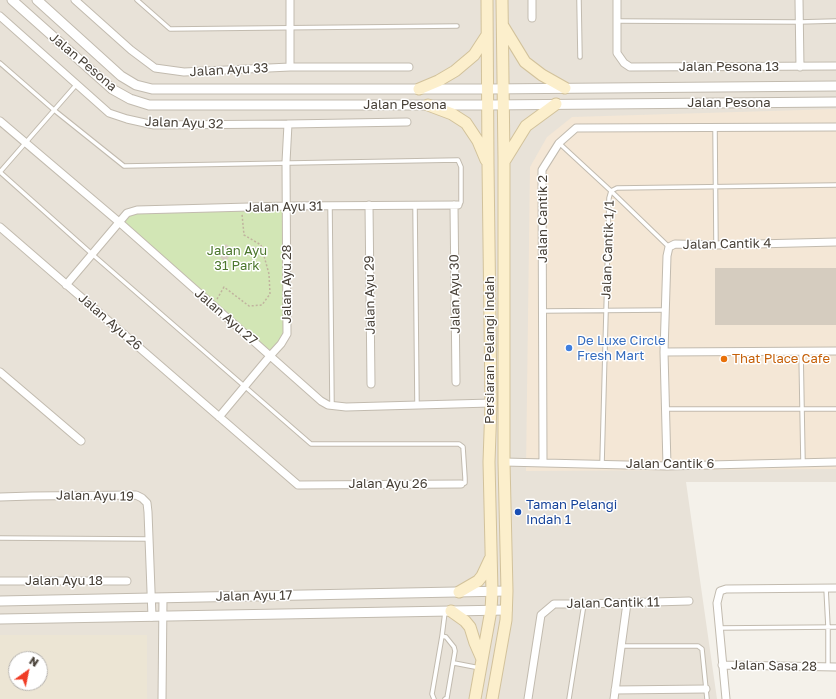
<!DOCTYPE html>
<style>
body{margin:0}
#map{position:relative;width:836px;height:699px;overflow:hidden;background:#f4f1ea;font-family:"Golos Text",sans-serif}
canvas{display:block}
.north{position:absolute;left:8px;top:651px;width:40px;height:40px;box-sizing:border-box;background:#fff;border:1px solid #b6b3af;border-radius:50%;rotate:33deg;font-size:11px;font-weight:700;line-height:16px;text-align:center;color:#484138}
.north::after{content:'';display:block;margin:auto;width:14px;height:18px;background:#f03c25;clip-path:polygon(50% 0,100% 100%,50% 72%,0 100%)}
</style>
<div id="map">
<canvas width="836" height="699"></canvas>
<div class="north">N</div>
</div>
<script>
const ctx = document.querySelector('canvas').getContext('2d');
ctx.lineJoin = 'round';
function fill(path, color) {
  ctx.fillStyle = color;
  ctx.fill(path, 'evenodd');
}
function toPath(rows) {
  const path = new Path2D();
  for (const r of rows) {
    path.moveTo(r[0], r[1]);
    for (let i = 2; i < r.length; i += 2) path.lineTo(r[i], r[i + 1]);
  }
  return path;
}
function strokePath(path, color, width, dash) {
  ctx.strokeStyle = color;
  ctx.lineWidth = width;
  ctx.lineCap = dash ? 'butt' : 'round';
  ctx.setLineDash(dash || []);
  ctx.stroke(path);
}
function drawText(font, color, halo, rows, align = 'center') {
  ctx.font = font + ' "Golos Text",sans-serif';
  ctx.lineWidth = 3;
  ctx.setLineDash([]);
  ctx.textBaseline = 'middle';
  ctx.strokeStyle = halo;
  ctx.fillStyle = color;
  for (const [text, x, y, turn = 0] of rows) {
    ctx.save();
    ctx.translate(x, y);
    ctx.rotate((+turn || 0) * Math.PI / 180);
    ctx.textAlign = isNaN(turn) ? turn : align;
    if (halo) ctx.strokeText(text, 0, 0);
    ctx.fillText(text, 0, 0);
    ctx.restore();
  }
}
const residential = toPath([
 [0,0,836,0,836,482,686,482,717,699,0,699],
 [16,659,40,659,40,683,16,683]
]);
const commercial = toPath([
 [836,109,836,469,526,471,530,167,547,137,572,117]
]);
const education = toPath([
 [0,635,147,635,147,699,0,699],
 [16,659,40,659,40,683,16,683]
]);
const green = toPath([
 [283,210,284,331,279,341,270,351,123,221,128,216,137,214]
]);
const building = toPath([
 [226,244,234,251,225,262,217,254],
 [253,246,258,249,254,254,249,250],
 [715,268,836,268,836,325,715,325]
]);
const path = toPath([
 [217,299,224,287,249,306,262,305,270,294,269,274,261,245,244,235,242,214]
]);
const service = toPath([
 [137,0,170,29,457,26],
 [579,0,580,57],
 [618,21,799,22,836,21],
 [0,63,54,110,124,166,458,160,461,167,461,202,460,204,458,205],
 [715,128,716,245],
 [559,143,611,191,669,247],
 [0,172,92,254,311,444,459,444,463,447,465,478,465,483,461,484],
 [0,172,76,85],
 [415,205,417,405],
 [330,206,332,405],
 [543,311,665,310],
 [801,351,803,462],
 [666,409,836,409],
 [602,464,609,198,611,191,617,188,836,185],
 [0,538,149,539],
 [826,588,828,627,828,667],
 [719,628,836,627],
 [442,636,446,637,454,647,455,651,447,698,445,699],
 [622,646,698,646,702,649,707,699],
 [454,663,480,668],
 [434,699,432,694,442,636,445,612],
 [569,699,584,604]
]);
const minor = toPath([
 [75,0,131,50,155,68,184,72,290,67,409,67],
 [290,0,290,67],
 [617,0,617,53,624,63,630,67,836,66],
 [799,0,800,67],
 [0,16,109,113,127,119,154,125,288,124,407,122],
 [532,18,532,0],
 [0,121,119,222,321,401,328,405,346,407,491,403],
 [369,205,371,384],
 [454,205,456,382],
 [0,227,298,485,461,484],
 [66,285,127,213,137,210,287,206,458,205],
 [664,352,836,351],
 [0,372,81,441],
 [219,417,270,356,281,344,287,334,286,162,288,124],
 [504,462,667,466,836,462],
 [543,463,542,170,559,143,576,128,836,127],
 [667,466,664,352,667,256,669,247,675,244,716,245,836,242],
 [0,497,32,496,136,495,142,498,147,503,148,512,152,617],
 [0,581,127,581],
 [722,665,836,667],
 [615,690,706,689],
 [162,699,163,598],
 [528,699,541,615,554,604,584,604,689,601],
 [614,699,627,603],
 [726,699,717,603,720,591,726,589,836,588]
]);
const tertiary = toPath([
 [12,0,112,89,130,99,149,105,488,105,836,102],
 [37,0,121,76,136,85,152,89,488,89,836,86],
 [0,601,507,591],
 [0,619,507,610]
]);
const secondary = toPath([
 [503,26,525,62,542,75,565,88],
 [419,89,438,81,455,71,474,55,487,35],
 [428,105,452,114,466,123,478,141,486,160],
 [505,160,526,126,556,104],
 [459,592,478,581,482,576,490,559],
 [451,611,465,621,470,627,475,643,482,659],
 [475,699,491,610,492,592,489,462,491,403,488,164,487,0],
 [492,699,506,620,507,591,504,462,504,160,502,0]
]);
const markers = [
 [569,348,4,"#3f7fe0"],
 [724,359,4,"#e8710a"],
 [518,512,4,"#1a4fb4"]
];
const streetNames = [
 ["Jalan Pesona",83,62,40],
 ["Jalan Pesona 13",729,67],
 ["Jalan Ayu 33",229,70,-3],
 ["Jalan Pesona",729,103],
 ["Jalan Pesona",405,105],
 ["Jalan Ayu 32",184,123,2],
 ["Jalan Ayu 31",284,207,-1],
 ["Jalan Cantik 2",543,219,-90],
 ["Jalan Cantik 4",727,244,-1],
 ["Jalan Cantik 1/1",608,250,-88],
 ["Jalan Ayu 28",287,284,-90],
 ["Jalan Ayu 30",455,294,-91],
 ["Jalan Ayu 29",370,295,-91],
 ["Jalan Ayu 27",226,317,41],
 ["Jalan Ayu 26",110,322,41],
 ["Persiaran Pelangi Indah",490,350,-90],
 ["Jalan Cantik 6",670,464],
 ["Jalan Ayu 26",388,484],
 ["Jalan Ayu 19",95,496,1],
 ["Jalan Ayu 18",64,581],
 ["Jalan Ayu 17",254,596,-1],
 ["Jalan Cantik 11",613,603,-1],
 ["Jalan Sasa 28",774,666,1]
];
const parkNames = [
 ["Jalan Ayu",237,251],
 ["31 Park",237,266]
];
const shopNames = [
 ["De Luxe Circle",577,341],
 ["Fresh Mart",577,356]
];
const foodNames = [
 ["That Place Cafe",732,359]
];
const transitNames = [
 ["Taman Pelangi",526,505],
 ["Indah 1",526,520]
];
fill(residential, '#e8e2d8');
fill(commercial, '#f4e7d6');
fill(education, '#ece5d4');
fill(green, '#d2e6b5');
fill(building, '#d5ccbf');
strokePath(service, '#c2bbaf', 5.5);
strokePath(minor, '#c2bbaf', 9);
strokePath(tertiary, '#c2bbaf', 11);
strokePath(secondary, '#d2c29b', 13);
strokePath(path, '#c0b39e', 1.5, [2, 2]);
strokePath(service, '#fff', 3.5);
strokePath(minor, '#fff', 7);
strokePath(tertiary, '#fff', 9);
strokePath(secondary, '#fcefcc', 11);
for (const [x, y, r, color] of markers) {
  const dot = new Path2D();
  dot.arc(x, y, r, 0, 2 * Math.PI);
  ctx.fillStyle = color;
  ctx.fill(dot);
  strokePath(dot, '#fff', 1.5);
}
drawText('13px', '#484138', '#fff', streetNames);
drawText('13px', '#4c772d', '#fff', parkNames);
drawText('13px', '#366cbe', '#fff', shopNames, 'left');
drawText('13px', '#c56008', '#fff', foodNames, 'left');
drawText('13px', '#164399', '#fff', transitNames, 'left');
</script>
